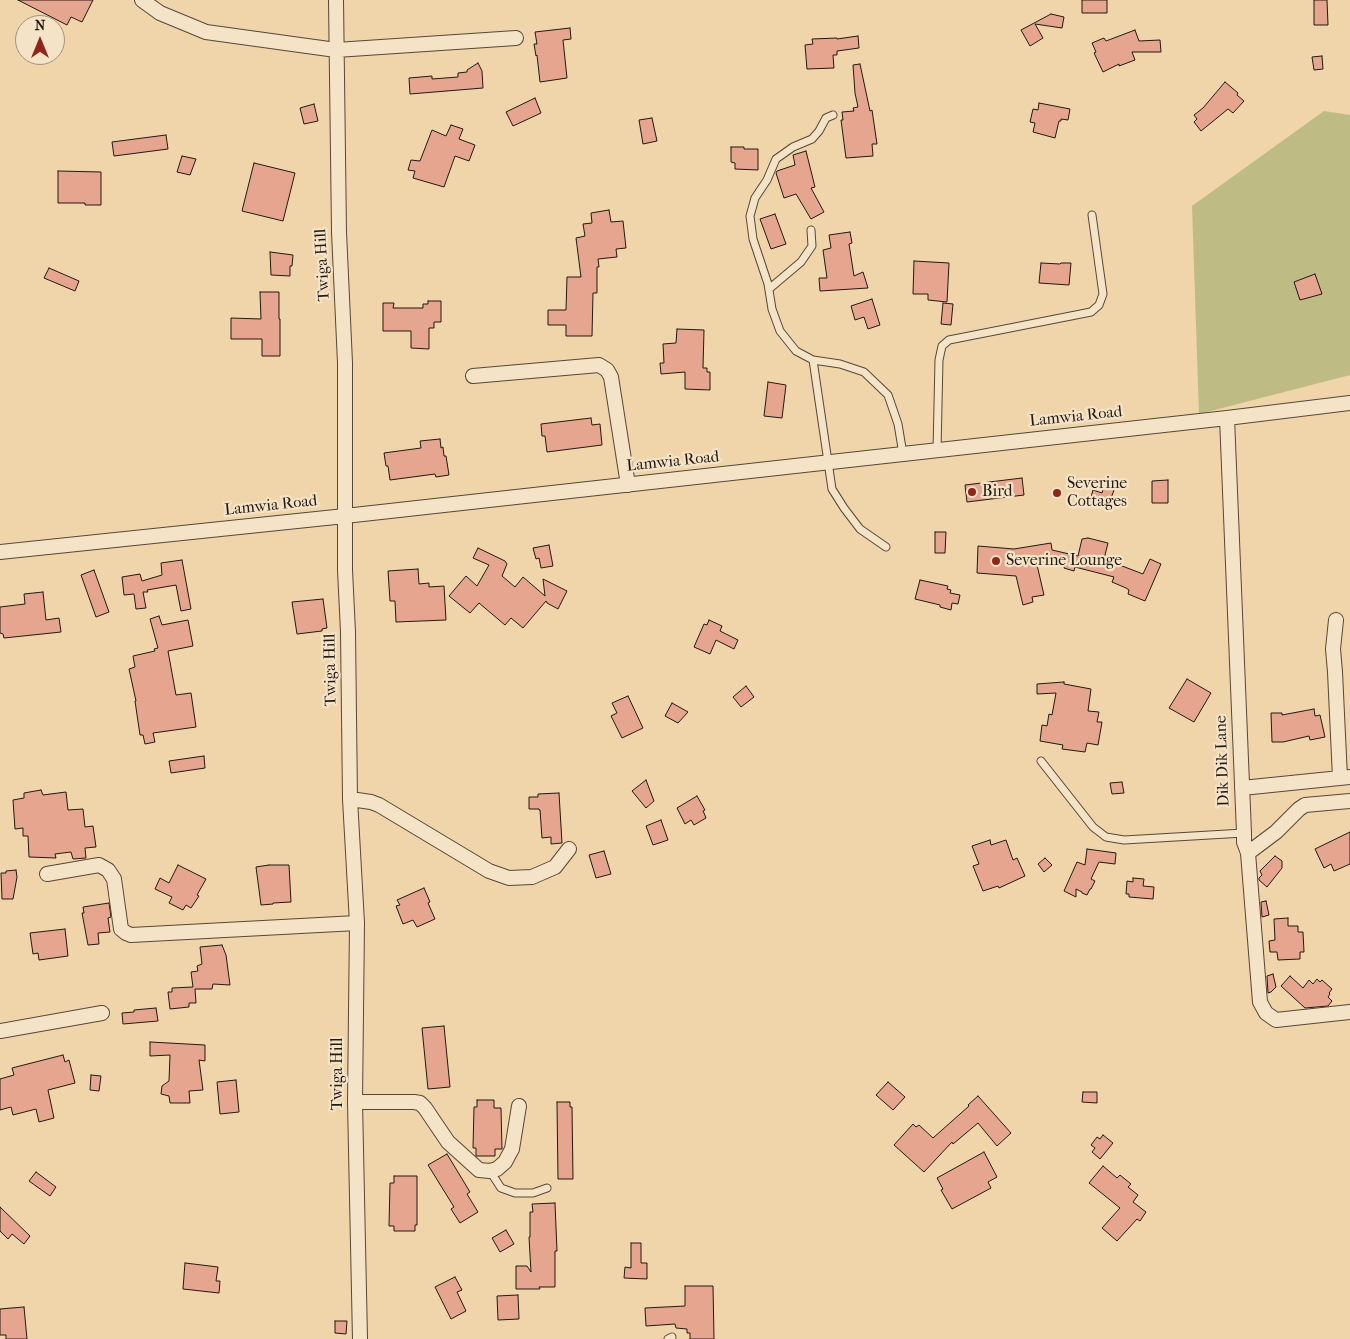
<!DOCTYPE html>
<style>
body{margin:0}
#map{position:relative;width:1350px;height:1339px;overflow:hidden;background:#f0d4aa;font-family:"IM FELL French Canon",serif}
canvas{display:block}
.north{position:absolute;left:15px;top:15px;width:50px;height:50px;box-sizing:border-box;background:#f5e3c8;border:1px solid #a1927f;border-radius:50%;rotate:0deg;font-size:14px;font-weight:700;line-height:20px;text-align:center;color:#221911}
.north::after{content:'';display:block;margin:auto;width:18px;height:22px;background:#8f2418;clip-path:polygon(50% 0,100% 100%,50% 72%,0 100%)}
</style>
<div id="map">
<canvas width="1350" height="1339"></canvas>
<div class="north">N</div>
</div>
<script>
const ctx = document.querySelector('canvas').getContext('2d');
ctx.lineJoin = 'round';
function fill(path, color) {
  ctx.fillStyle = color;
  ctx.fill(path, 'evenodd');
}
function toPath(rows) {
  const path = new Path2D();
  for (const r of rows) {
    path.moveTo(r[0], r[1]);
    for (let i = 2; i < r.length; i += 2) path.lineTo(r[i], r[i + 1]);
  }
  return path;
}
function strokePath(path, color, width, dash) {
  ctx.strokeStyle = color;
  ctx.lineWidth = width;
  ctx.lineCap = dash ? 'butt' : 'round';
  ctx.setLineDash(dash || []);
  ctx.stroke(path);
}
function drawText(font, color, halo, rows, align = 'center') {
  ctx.font = font + ' "IM FELL French Canon",serif';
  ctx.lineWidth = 4.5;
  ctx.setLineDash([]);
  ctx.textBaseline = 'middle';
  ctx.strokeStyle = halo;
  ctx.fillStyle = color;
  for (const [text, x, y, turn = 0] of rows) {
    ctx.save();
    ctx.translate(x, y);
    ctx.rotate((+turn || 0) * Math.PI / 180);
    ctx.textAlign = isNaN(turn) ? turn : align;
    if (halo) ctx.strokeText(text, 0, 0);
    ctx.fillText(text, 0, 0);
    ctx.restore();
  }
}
const green = toPath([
 [1324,111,1350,115,1350,375,1199,414,1192,206]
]);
const building = toPath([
 [18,0,93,0,82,22,71,17,67,25,18,0],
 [1082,0,1107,0,1107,13,1082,13,1082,0],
 [1314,0,1327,0,1328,25,1314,25,1314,0],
 [1051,14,1064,17,1062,28,1035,24,1043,38,1030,46,1021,30,1051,14],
 [570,28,571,39,563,40,567,78,540,82,537,55,536,56,534,44,537,44,535,32,570,28],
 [1135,30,1139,41,1160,40,1161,52,1132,52,1135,60,1119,66,1119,64,1103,72,1094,53,1096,52,1092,43,1104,38,1106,41,1135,30],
 [858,36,859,48,837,51,837,55,833,55,834,68,807,69,805,45,813,44,812,39,837,38,837,39,858,36],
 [1322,56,1323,69,1314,70,1312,57,1322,56],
 [478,63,482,71,483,88,410,94,409,78,432,76,432,79,458,77,458,73,467,72,467,70,478,63],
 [860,64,870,111,872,110,877,144,872,144,873,156,846,158,841,120,843,120,842,112,854,111,853,108,858,107,855,93,853,65,860,64],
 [1225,82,1238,93,1237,95,1244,101,1233,113,1228,109,1201,131,1194,122,1197,119,1194,115,1203,108,1225,82],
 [535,98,541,113,513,126,506,112,535,98],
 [1039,103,1070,109,1068,120,1061,119,1061,121,1059,121,1055,138,1033,132,1035,123,1030,122,1033,109,1038,110,1039,103],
 [314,104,318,121,304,124,300,108,314,104],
 [652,118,657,141,643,144,639,120,652,118],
 [451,125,463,129,459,139,475,145,469,161,455,156,444,187,413,178,415,171,408,170,411,160,420,161,432,130,446,136,451,125],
 [166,135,168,149,114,156,112,142,166,135],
 [731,147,744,147,744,149,758,149,758,170,735,169,735,163,731,162,731,147],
 [806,151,815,187,811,188,824,212,811,219,796,194,784,198,776,173,777,171,795,165,793,155,806,151],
 [182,156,196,159,190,175,177,172,182,156],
 [254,163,295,173,283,221,242,211,254,163],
 [58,171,101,172,101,205,85,205,85,203,58,203,58,171],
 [609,210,611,222,623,221,626,248,616,249,617,257,598,259,599,267,597,267,597,293,593,293,592,336,566,336,566,325,548,325,548,310,566,310,567,277,581,277,576,238,585,236,583,224,592,223,591,213,609,210],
 [775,214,786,244,771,249,760,219,775,214],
 [850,232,852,243,849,244,854,276,863,272,868,288,820,291,819,278,827,278,823,250,831,248,829,235,850,232],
 [270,252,293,255,292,266,290,266,290,276,271,275,270,252],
 [914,261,949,263,947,302,928,300,928,294,913,294,914,261],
 [1041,263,1060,264,1061,263,1071,263,1069,285,1039,283,1041,263],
 [49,268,79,281,75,291,44,278,49,268],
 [1315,274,1322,294,1300,300,1294,282,1315,274],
 [260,292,279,292,279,319,280,319,280,356,262,356,262,339,231,339,231,318,261,319,260,292],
 [872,299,880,325,868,329,864,317,855,320,851,306,872,299],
 [428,301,441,301,441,322,434,322,434,328,429,328,429,349,411,348,411,331,383,331,383,303,394,303,393,308,423,308,423,304,428,304,428,301],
 [943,303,953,304,951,325,941,324,943,303],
 [677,329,704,330,703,368,707,368,707,372,710,372,710,390,685,389,685,372,661,374,660,363,664,363,663,344,676,343,677,329],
 [768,382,786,385,782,418,764,416,768,382],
 [591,418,592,425,600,424,602,445,547,452,545,436,542,436,541,424,591,418],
 [440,439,441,448,443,447,444,456,446,456,449,475,436,477,435,474,390,480,388,466,386,466,384,453,421,448,420,441,440,439],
 [1022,478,1024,495,967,502,965,485,1022,478],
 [1168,480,1168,503,1152,503,1152,481,1168,480],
 [1104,487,1114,490,1108,507,1090,501,1093,490,1102,493,1104,487],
 [935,532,946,532,945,553,935,553,935,532],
 [1088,538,1108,543,1104,559,1143,574,1150,559,1161,564,1145,601,1128,594,1129,590,1126,588,1112,582,1114,577,1075,567,1074,571,1064,568,1065,561,1037,565,1044,595,1032,597,1033,602,1023,605,1016,576,977,573,978,546,1014,549,1051,543,1052,550,1078,556,1082,539,1088,538],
 [549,545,553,566,541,568,539,558,536,559,533,548,549,545],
 [478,548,505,561,507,564,502,576,515,587,523,577,545,596,543,579,567,591,558,609,547,603,546,601,523,628,511,618,505,625,479,603,470,613,449,596,466,576,477,586,489,565,473,558,478,548],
 [182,560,191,609,181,611,176,585,147,590,148,592,143,592,146,608,136,609,134,594,124,595,122,577,140,574,142,581,162,575,161,563,182,560],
 [418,569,419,584,429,583,429,587,444,586,446,620,396,622,395,601,390,601,388,571,418,569],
 [94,570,109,612,96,617,81,575,94,570],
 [920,580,948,586,947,589,951,590,950,593,960,595,958,604,952,603,951,610,940,607,940,605,915,599,920,580],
 [43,592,46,620,59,618,61,632,4,638,3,634,0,633,0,607,25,604,24,594,43,592],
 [323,599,327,628,322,629,322,631,297,634,292,602,323,599],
 [159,616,162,625,188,620,193,646,168,651,176,695,191,693,196,727,153,733,155,742,145,744,143,735,140,735,135,701,136,701,129,669,135,667,133,656,155,651,154,649,158,648,150,619,159,616],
 [709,620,722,626,720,631,738,640,734,649,716,640,710,654,694,647,704,624,707,625,709,620],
 [1187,679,1211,693,1194,722,1169,708,1187,679],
 [1064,682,1064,684,1091,689,1088,711,1099,712,1097,722,1102,722,1098,745,1087,743,1085,752,1062,749,1063,745,1040,741,1042,725,1047,726,1049,714,1052,715,1056,693,1037,694,1037,684,1064,682],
 [746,686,754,697,741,707,733,697,746,686],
 [628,696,643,728,622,738,611,716,617,713,612,703,628,696],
 [672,703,688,712,678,723,665,716,672,703],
 [1314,709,1315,716,1320,715,1325,737,1310,740,1309,736,1283,742,1272,742,1271,713,1282,713,1282,715,1314,709],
 [204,756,205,768,171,773,169,761,204,756],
 [646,780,654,801,646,808,632,791,646,780],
 [1122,782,1124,793,1112,794,1110,783,1122,782],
 [41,790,43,795,66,792,68,810,83,809,85,827,93,826,96,847,85,848,86,858,73,859,71,852,55,854,56,858,29,857,28,836,23,836,23,828,15,829,13,800,24,798,24,793,41,790],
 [559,793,562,843,551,844,551,837,542,838,540,810,539,810,539,809,529,809,529,797,538,797,538,794,559,793],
 [697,796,705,810,703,811,704,813,706,818,694,825,691,820,685,824,677,808,697,796],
 [661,820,668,840,653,845,646,826,661,820],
 [1350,832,1350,864,1334,871,1331,864,1324,868,1315,849,1350,832],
 [990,840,991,845,1006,840,1013,860,1017,858,1025,876,999,888,998,886,983,891,973,866,979,864,972,846,990,840],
 [1087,849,1116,853,1115,864,1099,862,1091,879,1095,881,1091,889,1090,889,1087,895,1082,893,1082,892,1076,889,1076,897,1064,891,1077,862,1085,865,1087,849],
 [604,851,611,874,596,878,589,855,604,851],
 [1275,856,1282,861,1282,868,1267,887,1259,880,1259,878,1262,875,1260,871,1275,856],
 [1045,858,1052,865,1044,872,1038,864,1045,858],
 [178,865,206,879,197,895,199,896,191,908,186,905,183,910,169,903,172,897,155,889,160,878,169,883,178,865],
 [269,865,289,865,291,902,273,903,273,904,261,905,256,867,269,865],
 [16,870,17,877,13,899,2,899,1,873,6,873,6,871,16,870],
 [1133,878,1144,879,1143,886,1154,887,1153,899,1129,897,1129,894,1126,894,1127,881,1133,882,1133,878],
 [424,888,430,902,428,903,435,919,417,927,413,920,403,924,396,906,400,905,397,900,424,888],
 [1266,901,1269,915,1262,917,1261,902,1266,901],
 [109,903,111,917,108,918,110,932,98,933,99,944,88,945,82,913,84,913,83,907,109,903],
 [1288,918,1288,926,1298,926,1298,932,1303,932,1304,952,1300,952,1300,959,1278,960,1277,952,1270,952,1269,941,1275,940,1274,919,1288,918],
 [65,929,68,956,39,960,38,953,33,954,30,933,65,929],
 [222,945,226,955,230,985,213,984,212,989,195,989,196,1003,189,1003,189,1007,170,1009,168,992,172,992,172,988,193,987,191,972,198,971,197,966,202,964,200,947,222,945],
 [1273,974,1276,987,1271,992,1268,993,1267,976,1273,974],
 [1290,976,1303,988,1309,980,1313,984,1317,979,1320,982,1322,980,1332,989,1329,993,1330,994,1328,997,1332,1001,1328,1006,1305,1008,1281,986,1290,976],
 [156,1008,158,1021,123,1024,122,1013,134,1012,134,1010,156,1008],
 [444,1026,450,1087,428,1089,422,1028,444,1026],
 [150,1042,205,1045,205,1061,199,1060,203,1090,189,1091,190,1103,170,1103,169,1096,161,1094,162,1086,169,1081,170,1055,150,1056,150,1042],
 [63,1055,65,1062,69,1060,75,1083,48,1090,54,1118,39,1122,36,1109,13,1115,11,1107,0,1110,0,1079,14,1075,12,1068,63,1055],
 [91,1075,101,1076,99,1091,90,1090,91,1075],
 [236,1080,239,1112,220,1114,217,1082,236,1080],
 [888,1082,905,1097,893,1110,876,1095,888,1082],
 [1083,1092,1097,1092,1097,1103,1082,1102,1083,1092],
 [978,1096,1011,1133,997,1146,978,1123,953,1144,952,1142,924,1172,894,1145,913,1124,916,1127,919,1125,933,1138,969,1106,968,1105,978,1096],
 [477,1100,494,1100,494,1108,501,1108,502,1149,495,1149,495,1156,476,1156,476,1148,473,1148,474,1107,477,1107,477,1100],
 [557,1102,570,1102,570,1107,572,1107,573,1179,558,1179,557,1102],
 [1103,1135,1113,1143,1100,1159,1092,1152,1095,1148,1091,1145,1097,1137,1100,1139,1103,1135],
 [984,1152,997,1177,988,1182,991,1188,952,1209,941,1190,943,1189,937,1178,984,1152],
 [447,1154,470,1192,467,1194,478,1212,460,1223,451,1209,454,1207,428,1165,447,1154],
 [1103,1166,1117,1178,1120,1175,1131,1184,1128,1187,1138,1195,1133,1202,1146,1212,1140,1221,1137,1219,1117,1241,1102,1228,1120,1208,1089,1183,1103,1166],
 [36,1172,56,1187,50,1196,29,1181,36,1172],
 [394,1176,417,1176,417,1225,415,1225,415,1231,394,1231,394,1226,389,1226,390,1183,394,1183,394,1176],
 [555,1203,557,1251,555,1251,555,1287,539,1287,540,1289,516,1289,516,1266,527,1266,531,1272,529,1237,530,1237,530,1212,533,1212,532,1204,555,1203],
 [0,1207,30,1236,24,1244,12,1234,8,1239,0,1231,0,1207],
 [506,1230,514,1244,500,1252,492,1238,506,1230],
 [631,1243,641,1243,641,1263,647,1263,647,1279,624,1278,625,1267,631,1268,631,1243],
 [185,1263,218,1267,216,1281,220,1281,219,1293,183,1289,185,1263],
 [455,1277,462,1290,457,1292,466,1311,451,1319,435,1287,455,1277],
 [685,1286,713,1286,714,1339,690,1339,690,1333,687,1333,687,1329,676,1328,675,1324,646,1326,645,1308,685,1306,685,1286],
 [518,1295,519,1319,498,1320,497,1296,518,1295],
 [24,1307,27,1339,6,1339,6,1335,0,1335,0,1309,24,1307],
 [335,1321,347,1321,346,1334,335,1333,335,1321]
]);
const lane = toPath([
 [833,115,826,118,819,131,812,139,793,147,776,159,767,180,755,198,750,216,753,239,768,284,772,309,780,331,796,351,813,360,840,364,864,372,888,395,898,424,903,454],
 [769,289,801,262,812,246,811,230],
 [813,360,832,489,844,508,860,529,886,547],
 [937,450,939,360,942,346,949,340,1091,312,1099,305,1103,294,1092,215],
 [1041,761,1093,827,1106,837,1124,840,1244,833],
 [490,1171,501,1188,515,1193,533,1193,547,1188],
 [668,1339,672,1337]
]);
const street = toPath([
 [142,0,160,13,206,32,336,50,516,38],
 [336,0,339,232,345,363,345,570,348,632,350,799,357,923,355,1102,360,1339],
 [473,376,599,365,607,370,611,377,628,485],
 [1227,418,1244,833,1244,842,1248,853,1260,1002,1266,1013,1276,1020,1350,1012],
 [0,552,345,516,1227,418,1350,403],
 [1336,620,1333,649,1335,672,1340,778],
 [1242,788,1350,777],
 [350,799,371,802,379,805,489,871,509,878,532,877,555,867,569,849],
 [1248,853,1276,832,1299,809,1305,805,1350,801],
 [47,874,99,865,108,870,114,879,121,929,126,933,131,935,357,923],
 [0,1031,102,1013],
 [355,1102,414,1102,420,1103,425,1108,448,1142,479,1170,490,1171,497,1169,505,1162,512,1149,519,1106]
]);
const markers = [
 [972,492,5,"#8f2418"],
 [1057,493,5,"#8f2418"],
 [996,561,5,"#8f2418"]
];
const streetNames = [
 ["Twiga Hill",323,265,-93],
 ["Lamwia Road",1076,417,-6],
 ["Lamwia Road",673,462,-6],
 ["Lamwia Road",271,506,-6],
 ["Twiga Hill",331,670,-91],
 ["Dik Dik Lane",1223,761,-92],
 ["Twiga Hill",338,1074,-90]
];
const poiNames = [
 ["Severine",1067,484],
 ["Cottages",1067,502],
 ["Bird",982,492],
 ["Severine Lounge",1006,561]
];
fill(green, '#bebb85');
fill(building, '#e6a58f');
strokePath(building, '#221911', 1);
strokePath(lane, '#564837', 9);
strokePath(street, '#564837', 16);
strokePath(lane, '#f5e3c8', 7);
strokePath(street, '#f5e3c8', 14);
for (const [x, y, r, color] of markers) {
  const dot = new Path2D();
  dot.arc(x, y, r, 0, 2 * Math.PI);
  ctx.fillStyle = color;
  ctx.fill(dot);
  strokePath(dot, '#f5e3c8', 2);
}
drawText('16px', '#221911', '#f5e3c8', streetNames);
drawText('16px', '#221911', '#f5e3c8', poiNames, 'left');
</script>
